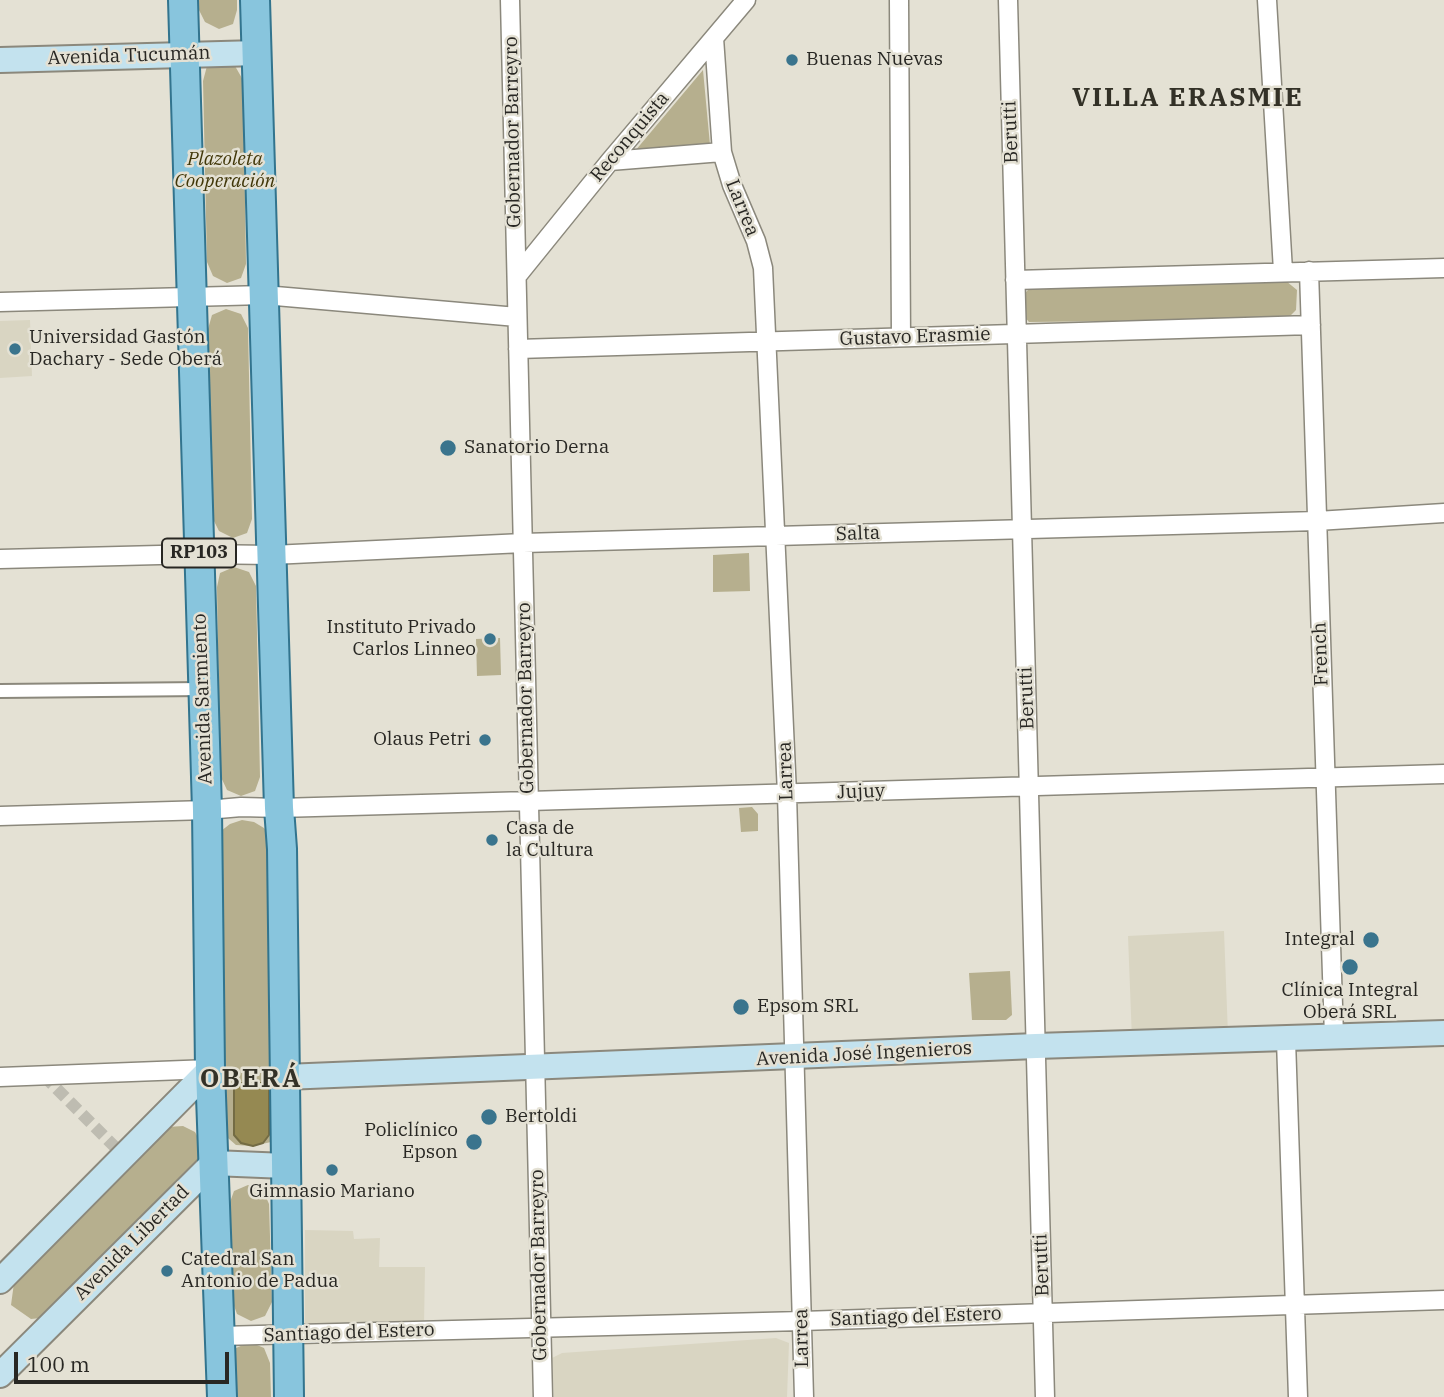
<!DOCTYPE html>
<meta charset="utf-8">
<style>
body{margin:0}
#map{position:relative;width:1444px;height:1397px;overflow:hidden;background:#e4e1d4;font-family:"IBM Plex Serif",serif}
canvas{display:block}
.scale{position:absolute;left:14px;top:1352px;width:215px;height:32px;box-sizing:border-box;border:4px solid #282723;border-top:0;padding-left:9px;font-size:21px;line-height:24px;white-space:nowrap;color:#282723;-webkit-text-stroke:5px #e4e1d4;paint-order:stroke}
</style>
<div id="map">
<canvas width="1444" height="1397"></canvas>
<div class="scale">100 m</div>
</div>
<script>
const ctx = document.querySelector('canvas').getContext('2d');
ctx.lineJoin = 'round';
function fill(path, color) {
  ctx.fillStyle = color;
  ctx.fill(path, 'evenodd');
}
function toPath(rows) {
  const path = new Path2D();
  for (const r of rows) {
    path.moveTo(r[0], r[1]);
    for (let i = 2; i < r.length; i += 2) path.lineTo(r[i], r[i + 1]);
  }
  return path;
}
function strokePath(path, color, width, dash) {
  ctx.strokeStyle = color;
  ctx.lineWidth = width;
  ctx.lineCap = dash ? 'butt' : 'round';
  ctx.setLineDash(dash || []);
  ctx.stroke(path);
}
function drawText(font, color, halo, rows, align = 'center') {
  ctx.font = font + ' "IBM Plex Serif",serif';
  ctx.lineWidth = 5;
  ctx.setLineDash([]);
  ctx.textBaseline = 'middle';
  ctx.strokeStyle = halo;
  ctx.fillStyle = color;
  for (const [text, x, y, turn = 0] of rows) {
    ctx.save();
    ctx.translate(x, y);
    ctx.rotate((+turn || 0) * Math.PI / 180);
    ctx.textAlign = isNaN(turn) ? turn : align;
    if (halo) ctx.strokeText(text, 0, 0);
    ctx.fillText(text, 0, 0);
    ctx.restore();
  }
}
const built = toPath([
 [30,320,32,376,0,378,0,321],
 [1224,931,1228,1035,1132,1040,1128,936],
 [305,1230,353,1231,354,1239,380,1238,379,1267,425,1267,424,1325,305,1325],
 [776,1338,789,1343,787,1397,554,1397,552,1358,562,1353]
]);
const green = toPath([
 [197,0,237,0,237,10,233,24,219,29,205,22,198,8],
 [207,66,235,66,243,80,246,264,241,278,227,283,213,276,207,262,203,81],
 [703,70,710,145,635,151],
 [1286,281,1297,290,1296,310,1287,319,1029,322,1023,315,1023,295,1029,289],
 [226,309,241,314,248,328,252,519,247,533,233,538,219,531,212,517,208,329,212,315],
 [749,553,750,591,713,592,713,555],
 [234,567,249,572,256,586,260,777,255,791,241,796,227,790,220,775,217,587,220,573],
 [500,638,501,675,477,676,476,639],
 [752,807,758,814,758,831,741,832,739,808],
 [242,820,254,822,264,828,272,838,281,1128,271,1142,253,1146,236,1145,221,1132,221,831,230,824],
 [1010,971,1012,1015,1006,1020,972,1020,969,973],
 [183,1126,195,1132,202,1145,201,1161,50,1317,31,1319,11,1305,14,1283,168,1127],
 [248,1185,263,1190,269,1204,272,1302,265,1316,251,1321,237,1314,232,1300,229,1205,234,1191],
 [250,1342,264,1348,270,1363,271,1397,230,1397,230,1363,236,1348]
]);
const water = toPath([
 [234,1083,269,1083,269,1135,263,1143,253,1146,241,1143,234,1135,234,1083]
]);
const pedestrianTunnel = toPath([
 [44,1076,115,1147]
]);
const pedestrian = toPath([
 [0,691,203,689]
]);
const minor = toPath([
 [510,0,543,1397],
 [899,0,901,337],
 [1008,0,1045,1397],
 [1267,0,1283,271],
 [722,152,732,185,756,241,763,268,787,794,804,1397],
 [610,161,722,152,714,38],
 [1309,271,1334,1036],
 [517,276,610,161,746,0],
 [1015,280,1444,268],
 [0,302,264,295,517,317],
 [518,349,1311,325],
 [0,559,199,554,272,555,523,543,1317,521,1444,513],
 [0,816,207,810,241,807,279,808,529,801,1444,774],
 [1286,1040,1298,1397],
 [0,1077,210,1069],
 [220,1336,802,1321,1444,1300]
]);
const secondary = toPath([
 [0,60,258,53],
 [285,1077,1036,1046,1444,1033],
 [0,1281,210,1069],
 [0,1375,213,1163,286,1166]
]);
const primary = toPath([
 [183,0,207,810,210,1069,222,1397],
 [255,0,279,808,282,849,289,1397]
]);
const markers = [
 [792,60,7,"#3a748d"],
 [15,349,7,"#3a748d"],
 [448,448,9,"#3a748d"],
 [490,639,7,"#3a748d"],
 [485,740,7,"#3a748d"],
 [492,840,7,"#3a748d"],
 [1371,940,9,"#3a748d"],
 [1350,967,9,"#3a748d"],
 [741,1007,9,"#3a748d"],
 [489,1117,9,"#3a748d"],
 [474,1142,9,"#3a748d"],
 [332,1170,7,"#3a748d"],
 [167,1271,7,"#3a748d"]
];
const shields = [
 [199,553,74]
];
const shieldNames = [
 ["RP103",199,553]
];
const streetNames = [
 ["Avenida Tucumán",129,56,-2],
 ["Gobernador Barreyro",513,132,-91],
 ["Berutti",1011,132,-92],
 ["Reconquista",630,137,-50],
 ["Larrea",742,208,68],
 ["Gustavo Erasmie",915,337,-2],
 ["Salta",858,534,-2],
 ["French",1321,654,-92],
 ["Gobernador Barreyro",526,698,-91],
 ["Berutti",1027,698,-92],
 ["Avenida Sarmiento",203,699,-92],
 ["Larrea",786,771,-92],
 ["Jujuy",861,792,-2],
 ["Avenida José Ingenieros",864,1054,-3],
 ["Avenida Libertad",132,1243,-45],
 ["Gobernador Barreyro",539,1265,-91],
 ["Berutti",1042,1265,-92],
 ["Santiago del Estero",916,1317,-2],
 ["Santiago del Estero",349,1333,-2],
 ["Larrea",802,1338,-91]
];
const poiNames = [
 ["Buenas Nuevas",806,60],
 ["Universidad Gastón",29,338],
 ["Dachary - Sede Oberá",29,360],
 ["Sanatorio Derna",464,448],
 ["Instituto Privado",476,628,"right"],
 ["Carlos Linneo",476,650,"right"],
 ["Olaus Petri",471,740,"right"],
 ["Casa de",506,829],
 ["la Cultura",506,851],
 ["Integral",1355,940,"right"],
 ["Clínica Integral",1350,991,"center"],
 ["Oberá SRL",1350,1013,"center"],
 ["Epsom SRL",757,1007],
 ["Bertoldi",505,1117],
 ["Policlínico",458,1131,"right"],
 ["Epson",458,1153,"right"],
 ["Gimnasio Mariano",332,1192,"center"],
 ["Catedral San",181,1260],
 ["Antonio de Padua",181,1282]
];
const parkNames = [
 ["Plazoleta",225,160],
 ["Cooperación",225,182]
];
const districtNames = [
 ["VILLA ERASMIE",1188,98],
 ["OBERÁ",251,1079]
];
fill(built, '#d9d5c2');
fill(green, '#b6af8e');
fill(water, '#958952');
strokePath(water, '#746c44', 2);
strokePath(pedestrianTunnel, '#bebcb1', 12, [12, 6]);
strokePath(pedestrian, '#8b887c', 16);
strokePath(minor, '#8b887c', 21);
strokePath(secondary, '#8b887c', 28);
strokePath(primary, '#32748e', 32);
strokePath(pedestrian, '#fff', 12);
strokePath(minor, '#fff', 18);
strokePath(secondary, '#c3e2ee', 24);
strokePath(primary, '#88c5dd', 28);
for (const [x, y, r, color] of markers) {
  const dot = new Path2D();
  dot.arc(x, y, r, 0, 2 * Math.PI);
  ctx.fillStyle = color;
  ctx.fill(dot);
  strokePath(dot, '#e4e1d4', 2.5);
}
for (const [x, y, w] of shields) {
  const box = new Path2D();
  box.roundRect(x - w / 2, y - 14.5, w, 29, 5);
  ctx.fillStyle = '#e4e1d4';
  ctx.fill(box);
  strokePath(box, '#282723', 2);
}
drawText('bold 18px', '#282723', null, shieldNames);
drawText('19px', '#282723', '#e4e1d4', streetNames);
drawText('19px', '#282723', '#e4e1d4', poiNames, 'left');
drawText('italic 19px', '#413709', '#e4e1d4', parkNames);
ctx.letterSpacing = '2px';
drawText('bold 26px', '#333127', '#e4e1d4', districtNames);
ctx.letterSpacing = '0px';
</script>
